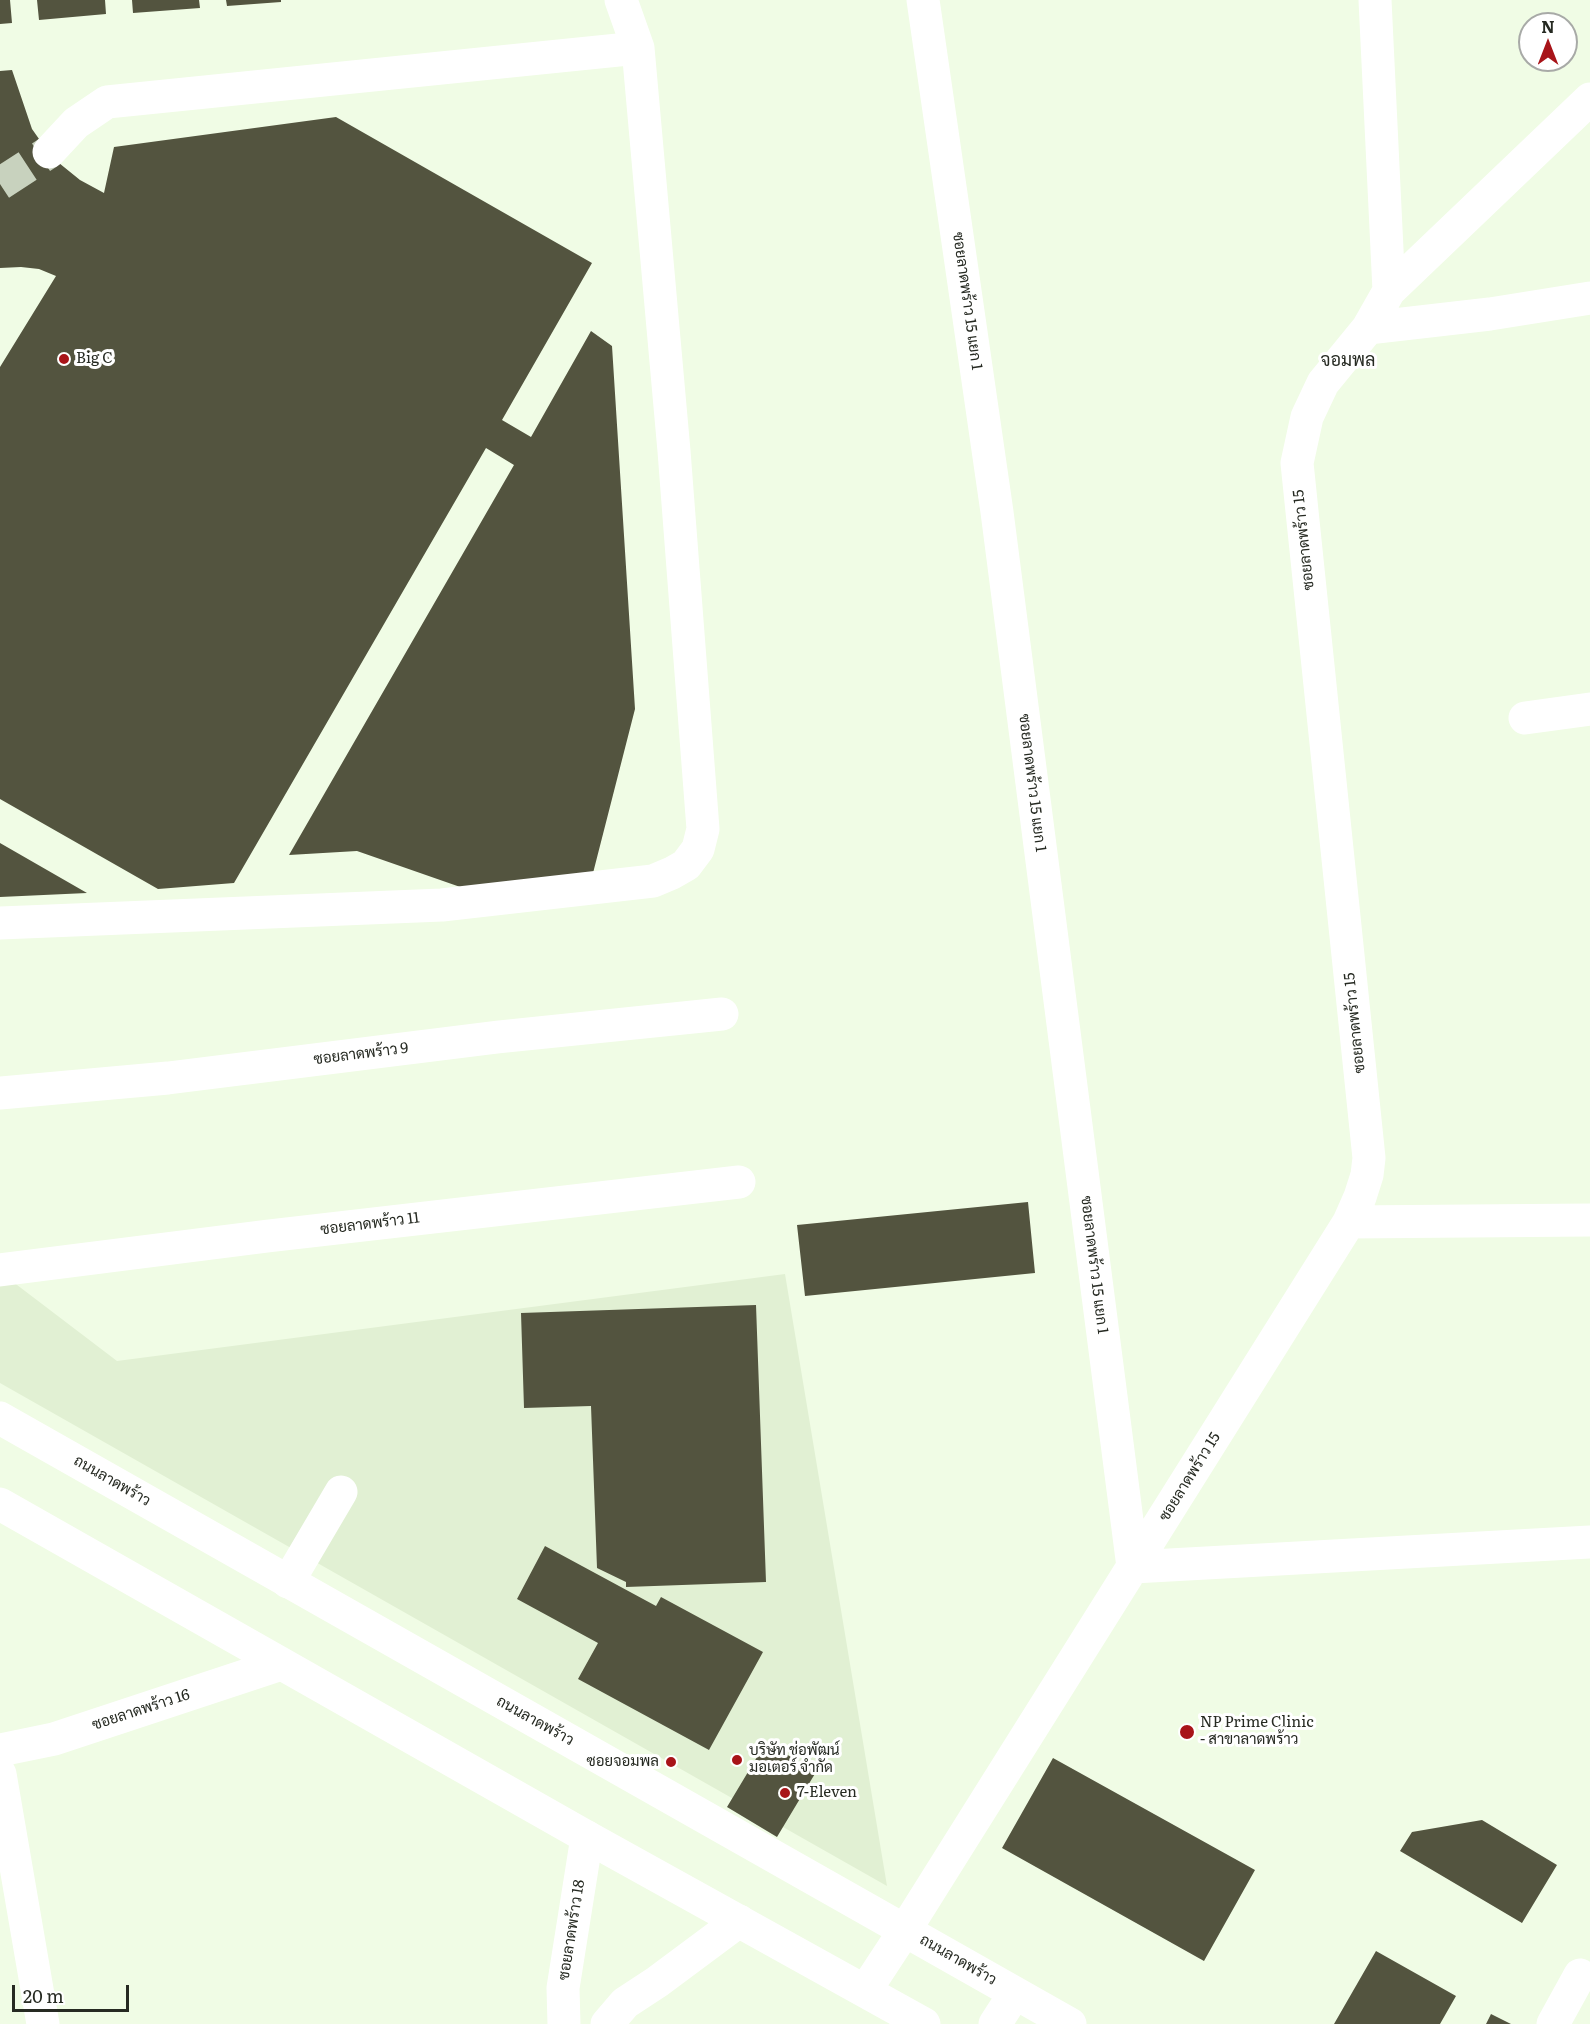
<!DOCTYPE html>
<meta charset="utf-8">
<style>
body{margin:0}
#map{position:relative;width:1590px;height:2024px;overflow:hidden;background:#f0fce5;font-family:Literata,serif}
canvas{display:block}
.north{position:absolute;left:1518px;top:12px;width:60px;height:60px;box-sizing:border-box;background:#fff;border:2px solid #a8aaa7;border-radius:50%;rotate:0deg;font-size:16px;font-weight:700;line-height:24px;text-align:center;color:#262a22}
.north::after{content:'';display:block;margin:auto;width:21px;height:27px;background:#a81419;clip-path:polygon(50% 0,100% 100%,50% 72%,0 100%)}
.scale{position:absolute;left:12px;top:1985px;width:117px;height:27px;box-sizing:border-box;border:3px solid #262a22;border-top:0;padding-left:8px;font-size:18px;line-height:21px;white-space:nowrap;color:#262a22;-webkit-text-stroke:4px #fff;paint-order:stroke}
</style>
<div id="map">
<canvas width="1590" height="2024"></canvas>
<div class="north">N</div>
<div class="scale">20 m</div>
</div>
<script>
const ctx = document.querySelector('canvas').getContext('2d');
ctx.lineJoin = 'round';
function fill(path, color) {
  ctx.fillStyle = color;
  ctx.fill(path, 'evenodd');
}
function toPath(rows) {
  const path = new Path2D();
  for (const r of rows) {
    path.moveTo(r[0], r[1]);
    for (let i = 2; i < r.length; i += 2) path.lineTo(r[i], r[i + 1]);
  }
  return path;
}
function strokePath(path, color, width, dash) {
  ctx.strokeStyle = color;
  ctx.lineWidth = width;
  ctx.lineCap = dash ? 'butt' : 'round';
  ctx.setLineDash(dash || []);
  ctx.stroke(path);
}
function drawText(font, color, halo, rows, align = 'center') {
  ctx.font = font + ' Literata,Sarabun,serif';
  ctx.lineWidth = 6;
  ctx.setLineDash([]);
  ctx.textBaseline = 'middle';
  ctx.strokeStyle = halo;
  ctx.fillStyle = color;
  for (const [text, x, y, turn = 0] of rows) {
    ctx.save();
    ctx.translate(x, y);
    ctx.rotate((+turn || 0) * Math.PI / 180);
    ctx.textAlign = isNaN(turn) ? turn : align;
    if (halo) ctx.strokeText(text, 0, 0);
    ctx.fillText(text, 0, 0);
    ctx.restore();
  }
}
const built = toPath([
 [0,1272,117,1361,785,1274,887,1886,0,1383]
]);
const building = toPath([
 [0,0,10,0,12,23,0,24],
 [37,0,105,0,106,14,39,20],
 [132,0,199,0,200,8,133,13],
 [226,0,281,0,281,2,227,6],
 [12,70,32,129,44,146,59,163,80,180,104,193,114,147,336,117,592,263,502,420,531,437,591,331,612,346,635,709,592,877,466,889,357,851,289,855,514,465,486,448,234,883,158,889,0,799,0,367,56,276,39,269,21,267,0,268,0,71],
 [0,843,87,893,0,897],
 [1028,1202,1035,1273,805,1296,797,1225],
 [756,1305,766,1582,626,1587,626,1582,597,1568,591,1406,524,1408,521,1313],
 [545,1546,656,1606,661,1597,763,1652,709,1750,578,1679,598,1643,517,1599],
 [766,1742,816,1772,777,1837,727,1807],
 [1053,1758,1255,1870,1204,1961,1002,1848],
 [1482,1820,1557,1865,1522,1923,1400,1851,1412,1832],
 [1376,1951,1456,1996,1440,2024,1334,2024],
 [1491,2014,1511,2024,1486,2024]
]);
const minorTunnel = toPath([
 [0,184,49,152]
]);
const minor = toPath([
 [923,0,997,512,1133,1567,1590,1542],
 [1375,0,1389,291],
 [49,152,76,123,107,102,638,48],
 [1368,328,1490,314,1590,298],
 [1525,718,1590,709],
 [0,923,442,905,653,881,672,873,686,865,698,849,703,829,674,451,638,48,621,0],
 [0,1093,168,1078,498,1037,722,1014],
 [1349,1222,1590,1220],
 [0,1270,268,1236,739,1182],
 [288,1582,341,1492],
 [0,1750,54,1739,281,1664],
 [0,1774,43,2024],
 [905,1930,1349,1222,1360,1197,1367,1175,1369,1158,1297,463,1307,417,1323,383,1368,328,1389,291,1590,99],
 [564,2024,563,1988,587,1837],
 [607,2024,625,2003,657,1982,739,1921],
 [1553,2024,1580,1975]
]);
const major = toPath([
 [0,1418,1070,2024],
 [0,1504,587,1837,924,2024],
 [865,1991,905,1930],
 [995,2024,1015,1993]
]);
const markers = [
 [64,359,6,"#a81419"],
 [1187,1732,8,"#a81419"],
 [737,1760,6,"#a81419"],
 [671,1762,6,"#a81419"],
 [785,1793,6,"#a81419"]
];
const streetNames = [
 ["ซอยลาดพร้าว 15 แยก 1",967,301,82],
 ["ซอยลาดพร้าว 15",1304,540,-96],
 ["ซอยลาดพร้าว 15 แยก 1",1032,783,83],
 ["ซอยลาดพร้าว 15",1355,1023,-96],
 ["ซอยลาดพร้าว 9",361,1054,-7],
 ["ซอยลาดพร้าว 11",370,1224,-7],
 ["ซอยลาดพร้าว 15 แยก 1",1094,1265,83],
 ["ซอยลาดพร้าว 15",1190,1477,-58],
 ["ถนนลาดพร้าว",112,1481,30],
 ["ซอยลาดพร้าว 16",141,1710,-18],
 ["ถนนลาดพร้าว",535,1721,29],
 ["ซอยลาดพร้าว 18",572,1930,-81],
 ["ถนนลาดพร้าว",958,1960,30]
];
const poiNames = [
 ["Big C",76,359],
 ["NP Prime Clinic",1200,1723],
 ["- สาขาลาดพร้าว",1200,1740],
 ["บริษัท ช่อพัฒน์",749,1751],
 ["มอเตอร์ จำกัด",749,1768],
 ["ซอยจอมพล",659,1762,"right"],
 ["7-Eleven",797,1793]
];
const quarterNames = [
 ["จอมพล",1348,361]
];
fill(built, '#e1f0d3');
fill(building, '#53543f');
strokePath(minorTunnel, '#c8d2be', 33, [33, 16]);
strokePath(minor, '#fff', 33);
strokePath(major, '#fff', 33);
for (const [x, y, r, color] of markers) {
  const dot = new Path2D();
  dot.arc(x, y, r, 0, 2 * Math.PI);
  ctx.fillStyle = color;
  ctx.fill(dot);
  strokePath(dot, '#fff', 2);
}
drawText('15px', '#262a22', '#fff', streetNames);
drawText('15px', '#262a22', '#fff', poiNames, 'left');
drawText('18px', '#262a22', '#fff', quarterNames);
</script>
